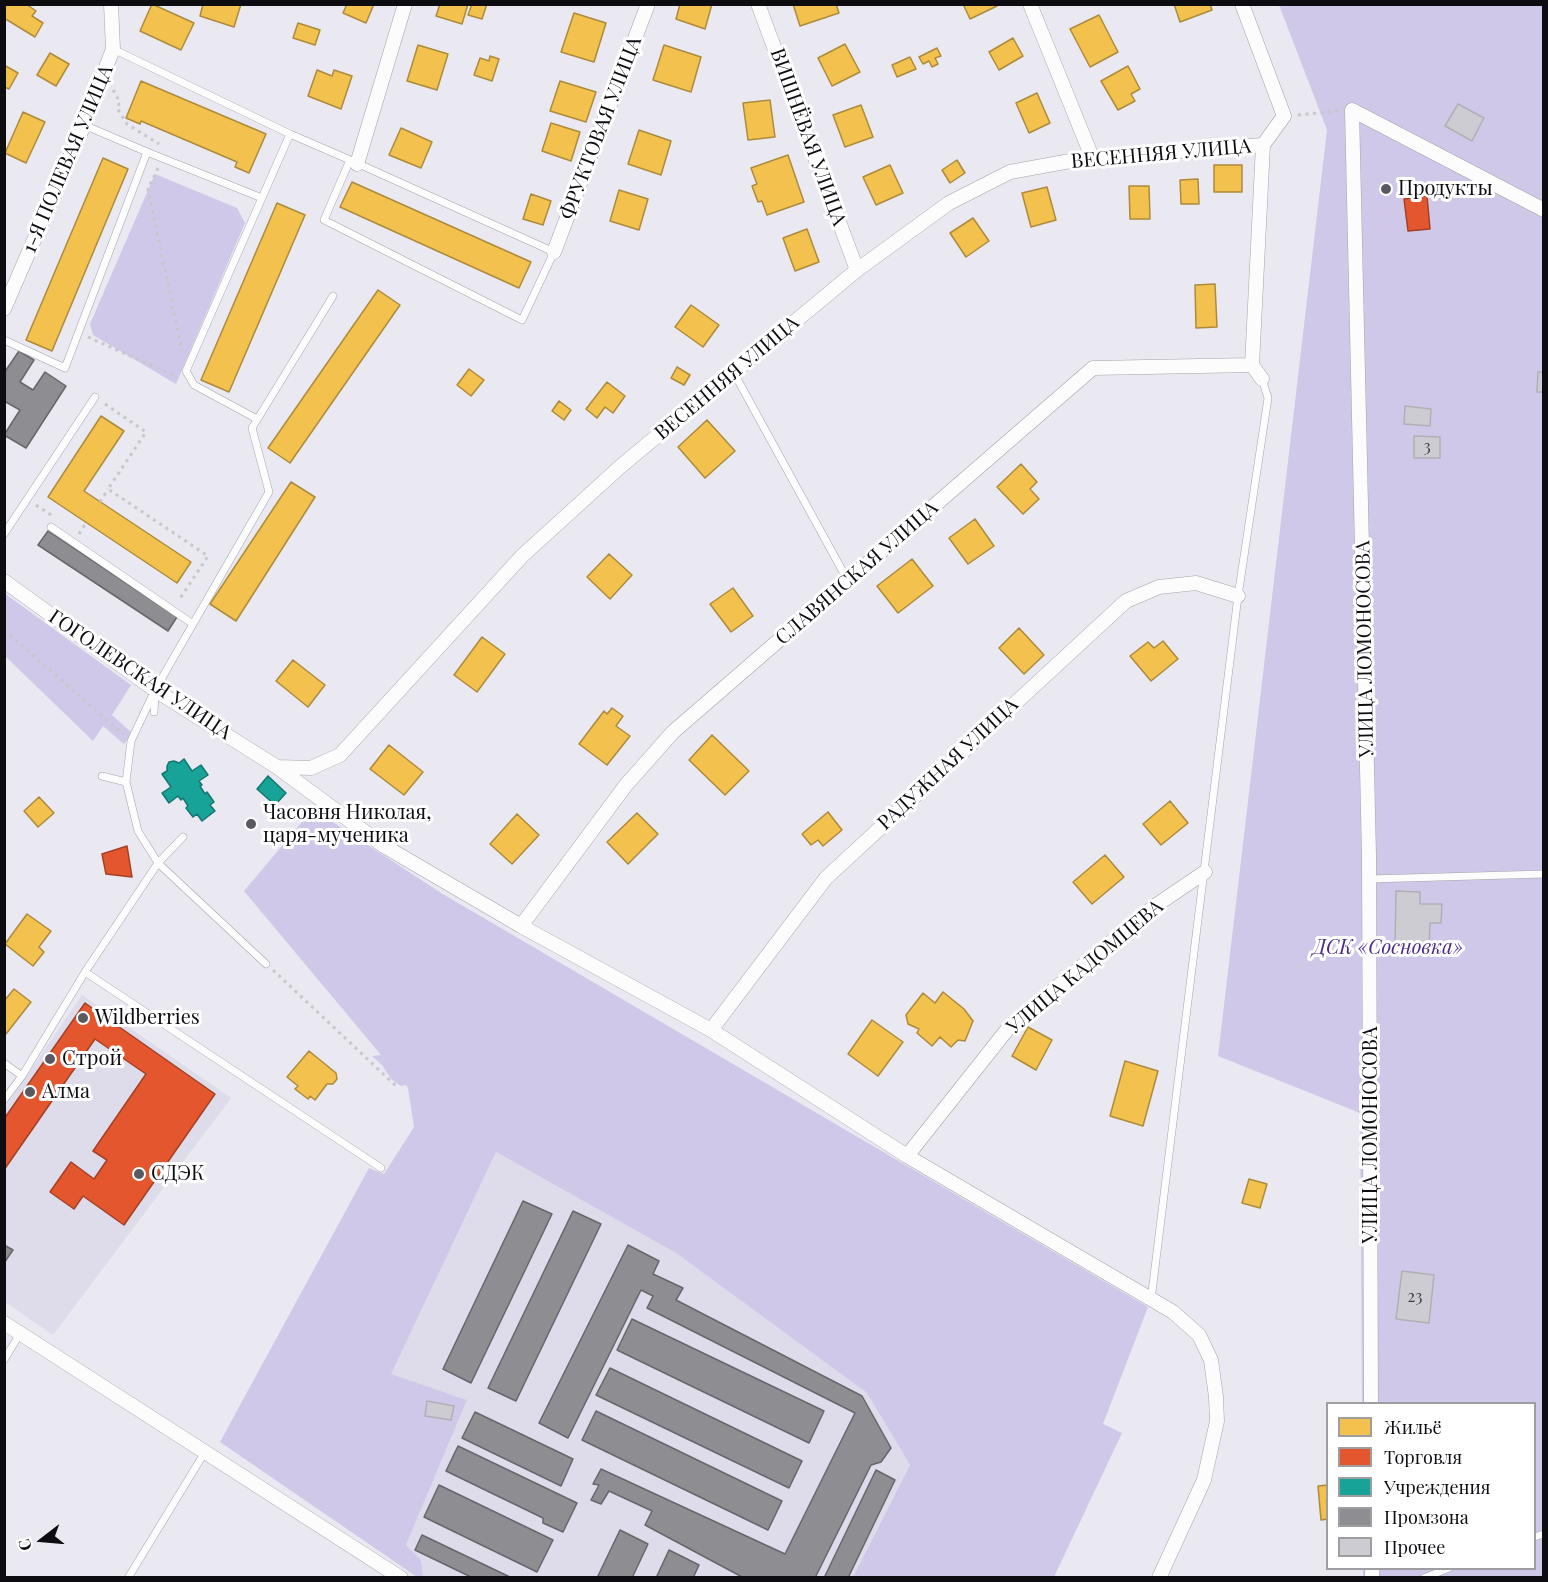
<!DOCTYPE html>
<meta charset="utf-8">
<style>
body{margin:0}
#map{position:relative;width:1548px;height:1582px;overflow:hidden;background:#eae8f0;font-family:"Playfair Display",serif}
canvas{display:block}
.frame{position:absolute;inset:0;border:6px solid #0d0c11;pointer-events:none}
.legend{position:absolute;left:1326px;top:1402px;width:210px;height:168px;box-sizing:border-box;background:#fff;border:2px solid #9e9ea0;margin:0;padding:8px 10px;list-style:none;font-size:18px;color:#0d0c11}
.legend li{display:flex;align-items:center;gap:12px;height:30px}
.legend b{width:30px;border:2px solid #9e9ea0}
.north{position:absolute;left:12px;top:1510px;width:60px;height:60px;-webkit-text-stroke:4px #fff;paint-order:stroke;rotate:254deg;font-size:16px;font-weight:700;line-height:24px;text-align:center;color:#0d0c11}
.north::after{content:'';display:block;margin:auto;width:21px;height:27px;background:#0d0c11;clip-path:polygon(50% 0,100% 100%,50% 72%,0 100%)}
</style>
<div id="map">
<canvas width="1548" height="1582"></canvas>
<div class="frame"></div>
<ul class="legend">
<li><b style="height:16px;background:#f2c14e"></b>Жильё</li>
<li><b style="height:16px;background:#e4572e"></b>Торговля</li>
<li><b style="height:16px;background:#17a398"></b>Учреждения</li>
<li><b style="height:16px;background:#8d8d92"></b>Промзона</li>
<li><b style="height:16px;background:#ceccd3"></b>Прочее</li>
</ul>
<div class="north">С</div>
</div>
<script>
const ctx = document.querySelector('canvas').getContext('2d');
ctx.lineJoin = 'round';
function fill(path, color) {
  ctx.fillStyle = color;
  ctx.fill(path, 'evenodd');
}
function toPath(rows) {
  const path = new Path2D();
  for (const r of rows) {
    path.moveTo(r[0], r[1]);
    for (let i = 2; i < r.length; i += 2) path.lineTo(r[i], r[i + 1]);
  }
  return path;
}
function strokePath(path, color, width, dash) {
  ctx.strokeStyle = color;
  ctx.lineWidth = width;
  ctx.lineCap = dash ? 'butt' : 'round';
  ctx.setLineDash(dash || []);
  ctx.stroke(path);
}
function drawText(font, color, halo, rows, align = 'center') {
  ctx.font = font + ' "Playfair Display",serif';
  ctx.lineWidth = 6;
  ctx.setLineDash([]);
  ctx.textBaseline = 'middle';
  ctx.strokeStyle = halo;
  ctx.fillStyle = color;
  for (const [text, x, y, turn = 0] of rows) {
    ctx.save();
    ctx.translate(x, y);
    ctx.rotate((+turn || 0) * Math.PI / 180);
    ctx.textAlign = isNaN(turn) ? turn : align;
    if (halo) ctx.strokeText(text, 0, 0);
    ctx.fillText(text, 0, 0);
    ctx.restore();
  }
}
const built = toPath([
 [82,995,231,1098,53,1335,5,1302,5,1108],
 [496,1152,676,1253,867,1393,910,1465,853,1577,423,1577,421,1560,406,1545,467,1400,390,1374]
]);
const green = toPath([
 [1279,5,1543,5,1543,1577,1363,1577,1363,1569,1534,1568,1534,1404,1362,1403,1360,1113,1218,1056,1327,130],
 [155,174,237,208,245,223,176,384,93,335,90,324],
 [4,593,131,685,112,715,132,733,124,744,103,726,93,741,5,656],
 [313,809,441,893,1148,1307,1103,1424,1122,1433,1054,1577,853,1577,910,1465,867,1393,676,1253,496,1152,391,1374,467,1400,406,1545,421,1560,423,1577,417,1577,220,1442,369,1168,384,1174,414,1127,408,1088,406,1085,401,1086,391,1079,382,1065,372,1056,381,1055,244,891]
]);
const homes = toPath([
 [4,4,26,4,36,11,32,16,43,23,35,37,4,18,4,4],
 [152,4,194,23,181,50,140,31,152,4],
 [203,4,241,4,234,27,200,16,203,4],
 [347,4,374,4,366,23,343,13,347,4],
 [440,4,468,4,462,24,436,16,440,4],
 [472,4,487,4,482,19,468,15,472,4],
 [680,4,712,4,705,29,676,19,680,4],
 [793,4,836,4,839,13,800,26,793,4],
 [963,4,996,4,997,6,970,19,963,4],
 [1174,4,1210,4,1212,10,1180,22,1174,4],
 [574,13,606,23,594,62,561,52,574,13],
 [1099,15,1118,52,1090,67,1070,29,1099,15],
 [298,23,320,30,315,45,293,38,298,23],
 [1013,38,1023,56,999,70,989,52,1013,38],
 [845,44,860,72,832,86,818,58,845,44],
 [418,45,448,54,437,90,407,81,418,45],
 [664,45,701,57,691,92,653,80,664,45],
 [937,48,941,56,935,58,938,64,932,67,929,61,923,64,919,57,937,48],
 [50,53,69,64,56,86,37,75,50,53],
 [490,56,499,59,492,81,474,75,480,58,489,61,490,56],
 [910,57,916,69,897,77,892,65,910,57],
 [4,65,18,73,9,89,4,87,4,65],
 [1128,66,1140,89,1131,94,1135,101,1118,110,1101,81,1128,66],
 [317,70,332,76,334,70,352,76,341,109,308,96,317,70],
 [141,81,266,134,249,173,235,167,237,162,141,121,140,124,126,118,141,81],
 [560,81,596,92,586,122,550,111,560,81],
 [1037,93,1050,123,1029,133,1016,103,1037,93],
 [770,100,775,137,748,140,743,103,770,100],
 [861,105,873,137,845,147,833,115,861,105],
 [23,112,45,122,26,163,5,153,23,112],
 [551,123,580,132,571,161,542,151,551,123],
 [401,128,432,142,421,168,389,155,401,128],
 [639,130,671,141,661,175,628,164,639,130],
 [788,155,804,202,767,215,762,201,758,202,752,186,757,184,751,168,788,155],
 [103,158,128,169,52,351,26,340,103,158],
 [957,160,965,173,950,183,942,170,957,160],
 [890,165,903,193,876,205,863,177,890,165],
 [1214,165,1242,165,1242,192,1214,192,1214,165],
 [1198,179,1199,204,1181,204,1180,180,1198,179],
 [352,182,531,262,519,288,340,207,352,182],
 [1129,186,1149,186,1150,219,1130,219,1129,186],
 [1047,187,1056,220,1031,227,1022,193,1047,187],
 [619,190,648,199,639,230,610,221,619,190],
 [531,194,551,201,543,225,523,219,531,194],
 [277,203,305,215,229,392,201,380,277,203],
 [973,218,989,241,966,257,950,233,973,218],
 [807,229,819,262,795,271,783,238,807,229],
 [1215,284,1217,327,1196,328,1195,285,1215,284],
 [378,290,400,305,290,463,268,448,378,290],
 [691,305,719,325,703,347,675,327,691,305],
 [677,367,690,375,684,385,671,378,677,367],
 [469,369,484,380,471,396,457,385,469,369],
 [607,382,625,396,613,413,605,407,597,418,586,409,607,382],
 [559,401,571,410,564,420,552,411,559,401],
 [101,416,124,431,84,491,191,562,177,583,48,497,101,416],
 [707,420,735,451,705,478,678,447,707,420],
 [1021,464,1037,482,1030,489,1039,499,1023,514,997,487,1021,464],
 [291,482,315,497,236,621,210,604,291,482],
 [975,519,994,546,968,564,949,538,975,519],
 [609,554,632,575,610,599,587,577,609,554],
 [912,559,933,586,898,613,877,586,912,559],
 [733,588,753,616,731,632,710,604,733,588],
 [1019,628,1044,655,1024,674,999,648,1019,628],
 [482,637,505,654,477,692,454,675,482,637],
 [1163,641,1178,659,1151,681,1130,656,1148,642,1154,648,1163,641],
 [293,660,325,685,308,707,276,681,293,660],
 [612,708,623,716,616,726,630,736,607,765,579,744,604,711,607,714,612,708],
 [712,735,749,771,725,795,689,760,712,735],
 [389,745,423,772,404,795,370,769,389,745],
 [39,797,54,813,38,827,24,811,39,797],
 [1170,801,1188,823,1161,845,1143,824,1170,801],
 [828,812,842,830,823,846,818,840,811,845,802,834,828,812],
 [637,813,658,834,628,864,607,842,637,813],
 [517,814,539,835,512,864,490,844,517,814],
 [1105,855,1124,877,1092,904,1073,882,1105,855],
 [27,914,51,931,39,947,44,952,33,966,5,944,27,914],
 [14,989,31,1002,6,1034,4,1032,4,1001,14,989],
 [943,992,964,1009,973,1021,965,1041,958,1040,951,1047,940,1037,932,1046,917,1033,919,1029,908,1024,906,1015,923,993,935,1003,943,992],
 [872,1020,903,1042,878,1076,848,1054,872,1020],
 [1028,1027,1052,1040,1036,1070,1012,1056,1028,1027],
 [309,1051,336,1073,337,1079,333,1084,327,1084,315,1100,310,1096,308,1099,295,1089,298,1086,287,1077,309,1051],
 [1125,1061,1158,1071,1143,1126,1110,1116,1125,1061],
 [1249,1179,1267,1184,1260,1208,1242,1203,1249,1179],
 [1328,1485,1328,1519,1321,1520,1318,1486,1328,1485]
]);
const shops = toPath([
 [1427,196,1430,229,1408,231,1404,199,1427,196],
 [127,846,132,877,106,874,102,854,127,846],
 [85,1003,215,1094,124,1225,83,1196,74,1209,50,1192,71,1162,94,1179,107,1160,93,1151,146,1074,95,1039,4,1170,4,1119,85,1003]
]);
const public = toPath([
 [184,759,192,771,201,765,208,775,199,781,202,785,200,786,205,794,207,792,214,802,210,805,215,811,202,821,197,814,193,817,186,808,188,806,183,798,181,800,178,796,169,803,162,793,171,787,162,774,167,771,167,766,169,762,174,761,179,763,184,759],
 [268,776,286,793,275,805,257,789,268,776]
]);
const industry = toPath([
 [19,351,34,360,20,382,33,390,45,372,66,386,26,448,4,435,20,410,4,401,4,373,19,351],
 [48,531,177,617,168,631,38,545,48,531],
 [523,1201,552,1214,471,1383,443,1369,523,1201],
 [573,1211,601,1224,516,1401,488,1388,573,1211],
 [4,1245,13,1250,4,1263,4,1245],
 [628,1245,659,1261,653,1274,683,1288,676,1300,862,1396,891,1448,881,1462,871,1465,815,1578,744,1578,645,1525,652,1511,609,1491,601,1504,591,1500,599,1485,593,1484,601,1469,785,1554,855,1413,647,1308,653,1296,641,1290,568,1438,539,1423,628,1245],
 [632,1319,824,1411,809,1443,617,1350,632,1319],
 [610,1368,802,1461,789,1488,596,1395,610,1368],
 [596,1411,782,1501,768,1530,582,1440,596,1411],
 [475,1412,573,1459,561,1486,462,1438,475,1412],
 [458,1446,577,1503,563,1532,543,1523,543,1518,446,1471,458,1446],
 [876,1470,895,1480,848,1578,824,1578,876,1470],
 [439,1485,553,1540,537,1572,424,1517,439,1485],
 [620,1530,648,1544,632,1578,597,1578,620,1530],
 [422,1535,512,1578,473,1578,415,1550,422,1535],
 [669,1550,699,1565,693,1578,656,1578,669,1550]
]);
const building = toPath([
 [1458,104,1484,118,1472,141,1445,126,1458,104],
 [1538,372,1544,372,1544,392,1537,392,1538,372],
 [1405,406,1431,409,1430,426,1404,424,1405,406],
 [1414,436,1440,437,1440,458,1414,458,1414,436],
 [1396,891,1420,892,1420,904,1442,904,1441,923,1430,923,1429,949,1395,948,1396,891],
 [1402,1271,1434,1275,1429,1323,1396,1319,1402,1271],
 [427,1401,454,1406,451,1420,425,1416,427,1401]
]);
const path = toPath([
 [113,90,120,102,117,108,127,124,159,144],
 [1298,115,1339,111],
 [158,168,148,189,182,351],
 [88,337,175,376],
 [105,404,146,432,108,489,208,556,179,600],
 [100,502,108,489],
 [36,505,51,515],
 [79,534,86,523],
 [4,630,123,734],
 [273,970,396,1086]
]);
const lane = toPath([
 [113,49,290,134,350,160,554,252,522,320,324,220,350,160],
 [147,152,262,198],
 [4,340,65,368,147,152,84,125],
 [734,373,848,581],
 [257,419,194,385,186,371,290,134],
 [51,527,193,624],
 [4,534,95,397],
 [154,712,155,695],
 [102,776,126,782],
 [183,837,158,863,266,964],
 [1370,879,1544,874],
 [85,972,381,1168],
 [4,1063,22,1076],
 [4,1100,22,1076,85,972,158,863,138,831,126,782,131,741,155,690,269,492,252,428,333,296],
 [1151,1300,1238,596,1268,398,1262,379],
 [4,1360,21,1332],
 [1534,1537,1544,1534],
 [128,1578,205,1452],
 [1424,1578,1449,1568]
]);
const street = toPath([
 [758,4,857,270],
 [1030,4,1092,157],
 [1242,4,1284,116,1263,145],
 [357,164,405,4],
 [554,252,648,4],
 [4,309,84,125,113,49,111,4],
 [1252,365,1263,145],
 [4,581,155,690,277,767,384,846,521,926,711,1030,907,1156,1173,1312,1199,1335,1211,1360,1216,1397,1217,1421,1204,1480,1159,1578],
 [277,767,311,768,340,755,522,556,621,466,857,270,949,203,1010,172,1092,157,1263,145],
 [521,926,626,785,673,732,1093,368,1252,365,1262,379],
 [711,1030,826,878,1126,601,1159,587,1196,583,1238,596],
 [907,1156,1010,1026,1155,906,1205,872],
 [4,1323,401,1578],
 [1371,1404,1369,855,1352,110,1544,210],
 [1372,1568,1372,1578]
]);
const markers = [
 [1386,189,6,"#5a595f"],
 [251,824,6,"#5a595f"],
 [83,1018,6,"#5a595f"],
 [50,1059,6,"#5a595f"],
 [30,1092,6,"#5a595f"],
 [139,1174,6,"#5a595f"]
];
const numberNames = [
 ["3",1427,447],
 ["23",1415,1297]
];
const streetNames = [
 ["ФРУКТОВАЯ УЛИЦА",601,128,-69],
 ["ВИШНЁВАЯ УЛИЦА",808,137,70],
 ["ВЕСЕННЯЯ УЛИЦА",1161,154,-5],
 ["1-Я ПОЛЕВАЯ УЛИЦА",68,159,-67],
 ["ВЕСЕННЯЯ УЛИЦА",727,378,-40],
 ["СЛАВЯНСКАЯ УЛИЦА",857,573,-41],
 ["УЛИЦА ЛОМОНОСОВА",1365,649,-91],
 ["ГОГОЛЕВСКАЯ УЛИЦА",140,675,34],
 ["РАДУЖНАЯ УЛИЦА",948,764,-43],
 ["УЛИЦА КАДОМЦЕВА",1085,967,-40],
 ["УЛИЦА ЛОМОНОСОВА",1371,1135,-90]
];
const poiNames = [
 ["Продукты",1398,189],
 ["Часовня Николая,",263,813],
 ["царя-мученика",263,836],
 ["Wildberries",95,1018],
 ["Строй",62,1059],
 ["Алма",42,1092],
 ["СДЭК",151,1174]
];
const parkNames = [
 ["ДСК «Сосновка»",1388,948]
];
fill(built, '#dedbea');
fill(green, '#d0c8e9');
fill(homes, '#f2c14e');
strokePath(homes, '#ad8b3c', 1.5);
fill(shops, '#e4572e');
strokePath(shops, '#a44025', 1.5);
fill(public, '#17a398');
strokePath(public, '#147670', 1.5);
fill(industry, '#8d8d92');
strokePath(industry, '#67666b', 1.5);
fill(building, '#ceccd3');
strokePath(building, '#b1afb5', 1.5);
strokePath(lane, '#a5a3a9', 8);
strokePath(street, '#a5a3a9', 15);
strokePath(path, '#c8c7ca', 3, [3, 4.5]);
strokePath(lane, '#fcfcfd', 7);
strokePath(street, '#fcfcfd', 14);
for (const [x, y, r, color] of markers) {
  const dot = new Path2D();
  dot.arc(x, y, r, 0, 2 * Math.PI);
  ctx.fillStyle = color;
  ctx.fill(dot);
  strokePath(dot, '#fff', 2);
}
drawText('16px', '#3d3c42', null, numberNames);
drawText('20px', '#0d0c11', '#fff', streetNames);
drawText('20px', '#0d0c11', '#fff', poiNames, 'left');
drawText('italic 20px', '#4c288d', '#fff', parkNames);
</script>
